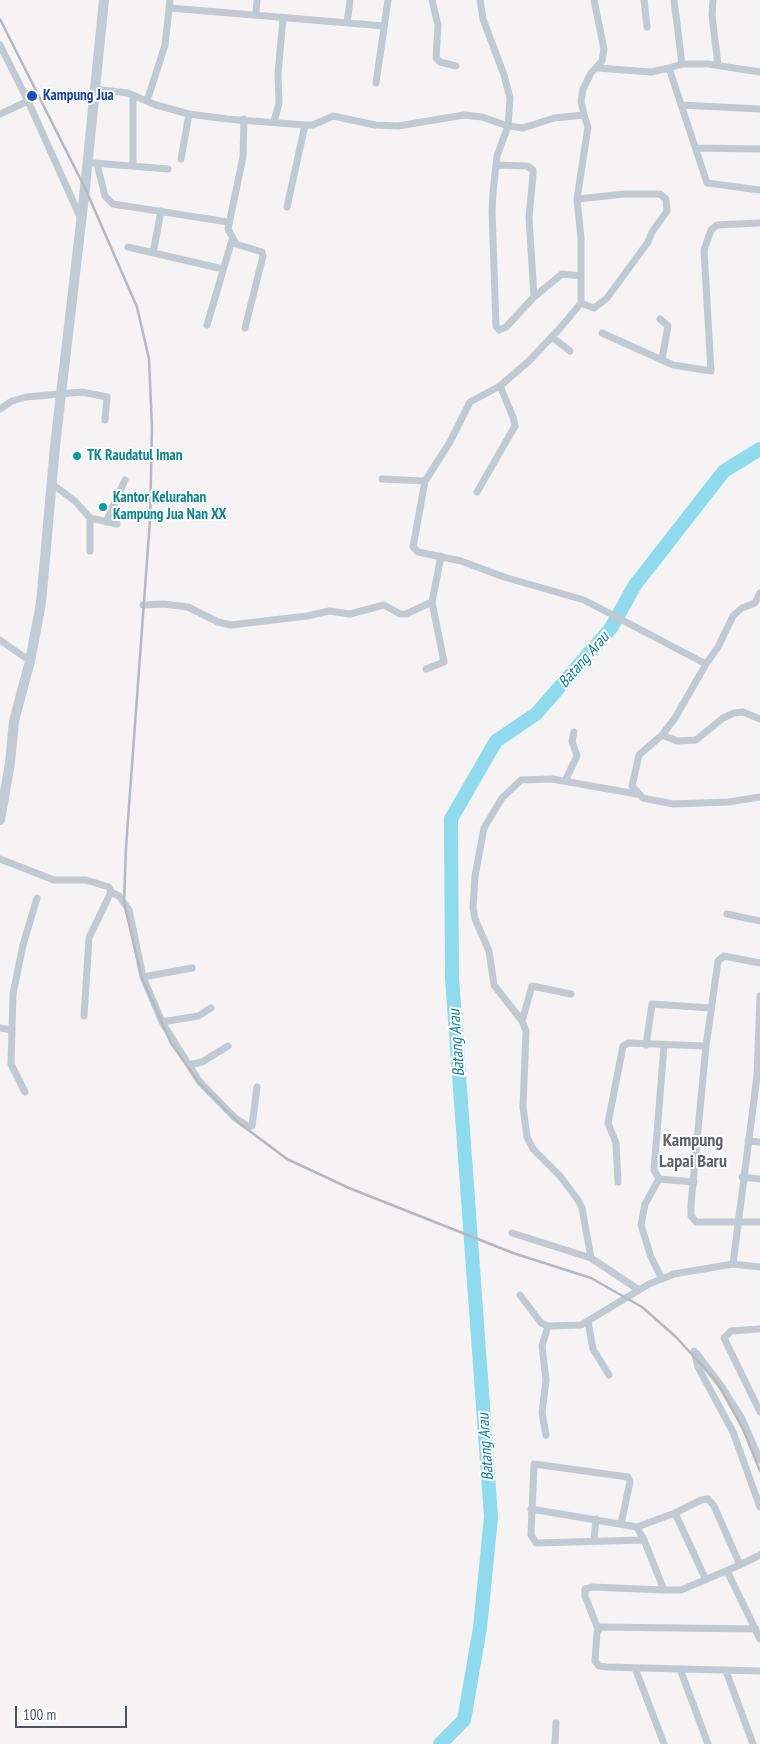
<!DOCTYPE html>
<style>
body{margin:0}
#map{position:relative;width:760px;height:1744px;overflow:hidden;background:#f5f3f3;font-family:"PT Sans Narrow",sans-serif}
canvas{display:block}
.scale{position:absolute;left:15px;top:1706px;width:112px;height:22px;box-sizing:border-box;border:2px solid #4a5661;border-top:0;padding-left:6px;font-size:15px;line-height:18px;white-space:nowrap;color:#4a5661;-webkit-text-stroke:4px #fff;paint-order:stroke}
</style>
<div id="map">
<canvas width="760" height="1744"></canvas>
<div class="scale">100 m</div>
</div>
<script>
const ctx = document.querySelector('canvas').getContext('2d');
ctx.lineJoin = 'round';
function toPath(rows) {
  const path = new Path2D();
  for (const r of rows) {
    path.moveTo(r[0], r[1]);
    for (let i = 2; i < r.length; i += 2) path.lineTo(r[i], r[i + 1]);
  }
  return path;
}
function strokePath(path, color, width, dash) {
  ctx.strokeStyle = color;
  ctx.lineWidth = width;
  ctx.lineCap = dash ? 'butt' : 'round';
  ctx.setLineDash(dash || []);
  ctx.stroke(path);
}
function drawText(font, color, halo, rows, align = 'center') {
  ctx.font = font + ' "PT Sans Narrow",sans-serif';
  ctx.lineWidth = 4;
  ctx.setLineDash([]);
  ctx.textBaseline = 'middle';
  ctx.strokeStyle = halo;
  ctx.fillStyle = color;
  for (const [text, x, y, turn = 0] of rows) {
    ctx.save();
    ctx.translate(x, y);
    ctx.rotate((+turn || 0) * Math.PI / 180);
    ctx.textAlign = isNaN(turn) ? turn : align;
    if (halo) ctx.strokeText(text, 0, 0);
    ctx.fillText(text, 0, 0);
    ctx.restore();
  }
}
const river = toPath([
 [440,1744,464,1720,480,1628,491,1517,452,978,451,819,496,741,536,714,611,628,635,585,724,471,760,449]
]);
const street = toPath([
 [432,0,438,25,436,58,440,62,456,66],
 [480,0,483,19,504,75,510,98,508,126,497,156,493,192,492,211,496,326,499,330,506,327,534,297,529,218,533,174,533,170,527,166,496,165],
 [644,0,647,27],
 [674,0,682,64],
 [713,0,712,15,718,65],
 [170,8,384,26],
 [256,14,257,0],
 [347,23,350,0],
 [0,45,28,101],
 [598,68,651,72,669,68,707,183,760,190],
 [669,68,682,64,708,64,760,72],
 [376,83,388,0],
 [94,89,128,93,156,105,189,114,227,119,305,125,313,125,333,116,375,125,398,126,464,115,482,117,508,126,523,128,554,118,584,115,588,127,577,199,581,238,581,303,561,327,529,361,500,386,470,402,450,442,425,481,413,547,418,552,461,561,504,577,584,600,706,664,675,718,662,735,639,755,632,786,643,798,673,804,729,802,760,797],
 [133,95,133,166],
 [147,101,165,45,170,0],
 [681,105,760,109],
 [0,114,28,101,81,219],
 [584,115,581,101,583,89,591,73,602,61,604,49,594,0],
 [244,119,243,157,228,229,236,244,262,252,263,256,245,328],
 [274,122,279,103,278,74,283,18],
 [696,148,760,149],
 [181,159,189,114],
 [94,163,168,169],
 [97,164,105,196,113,204,228,222],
 [577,199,625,194,660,194,666,199,667,211,652,232,648,242,607,298,594,308,581,303],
 [287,207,305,125],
 [128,247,223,269],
 [153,253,161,211],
 [534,297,562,274,581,276],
 [660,319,668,326,662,359],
 [207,325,232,240],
 [602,333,673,365,711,371,704,250,711,230,717,225,760,223],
 [552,337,570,351],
 [0,409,12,401,26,397,82,392,107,397,105,420],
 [382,479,425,481],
 [52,484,75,501,90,518,117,524],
 [477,492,515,426,513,417,500,386],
 [90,518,90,551],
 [106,522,125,480],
 [143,605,163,604,188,607,218,622,231,625,307,616,329,611,350,614,384,605,400,614,406,614,432,602,441,556],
 [0,640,30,661],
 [706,664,718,647,733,616,742,608,755,603,760,593],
 [426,669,444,662,432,602],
 [662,735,677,741,696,740,723,718,734,713,743,712,760,719],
 [565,781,577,756,572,741,574,732],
 [637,794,552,779,521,780,502,798,484,828,475,876,473,908,475,919,489,951,494,985,522,1021,526,1031,523,1107,527,1137,533,1149,560,1176,578,1200,582,1208,591,1258,639,1290],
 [0,859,54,880,86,880,109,887,111,892,119,896,129,910,143,977,162,1022,198,1016,211,1008],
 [727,914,760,921],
 [760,963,724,956,718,961,706,1046,691,1204,691,1216,696,1222,760,1222],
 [143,977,192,968],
 [84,1016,89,938,111,892],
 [522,1021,532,986,571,994],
 [162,1022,199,1081,235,1118,249,1127,252,1126,257,1087],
 [0,1028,12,1030],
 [646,1045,652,1004,711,1008],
 [664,1046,654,1170,659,1179,694,1182],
 [189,1065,202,1062,228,1046],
 [25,1092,11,1064,13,994,23,945,37,898],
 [748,1141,760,1142],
 [742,1177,760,1179],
 [659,1179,645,1204,641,1225,651,1257,662,1279],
 [618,1182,616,1143,608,1123,623,1046,628,1043,706,1046],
 [512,1233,591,1258],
 [733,1264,757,1076,760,996],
 [520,1295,541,1323,548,1326,581,1325,649,1284,674,1274,733,1264,760,1267],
 [588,1322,593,1349,609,1375],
 [760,1329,731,1331,724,1338,760,1412],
 [694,1351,698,1367,733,1432,760,1507],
 [696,1353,722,1387,741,1417,760,1460],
 [546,1435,542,1413,546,1380,542,1346,548,1326],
 [531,1509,637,1527,675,1513,701,1500,708,1499,714,1506,740,1565,760,1555],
 [675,1513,706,1580],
 [621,1524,630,1482,628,1477,534,1464,531,1535,536,1543,644,1540,637,1527],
 [594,1540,596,1519],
 [644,1540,664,1590,681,1590,740,1565],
 [727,1571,760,1639],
 [598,1629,585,1596,585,1589,592,1587,664,1590],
 [756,1629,601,1627,597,1632,595,1661,599,1666,607,1667,760,1671],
 [635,1668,664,1744],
 [680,1669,708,1744],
 [726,1671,753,1744],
 [555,1744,556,1723]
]);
const secondary = toPath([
 [0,820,10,763,14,721,30,661,41,603,55,446,85,188,104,0]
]);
const rail = toPath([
 [0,19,85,188,137,307,149,359,152,427,150,520,126,847,124,903,142,978,171,1043,199,1083,239,1123,287,1159,349,1188,513,1253,591,1278,642,1307,676,1337,717,1382,743,1429,760,1471]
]);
const markers = [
 [32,96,6,"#1a4fb4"],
 [77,456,5,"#0f9aa8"],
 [103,507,5,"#0f9aa8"]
];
const transitNames = [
 ["Kampung Jua",43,96]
];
const cultureNames = [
 ["TK Raudatul Iman",87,456],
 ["Kantor Kelurahan",113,498],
 ["Kampung Jua Nan XX",113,515]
];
const waterNames = [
 ["Batang Arau",584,660,-49],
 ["Batang Arau",457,1043,-94],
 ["Batang Arau",486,1447,-94]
];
const quarterNames = [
 ["Kampung",693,1141],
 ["Lapai Baru",693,1162]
];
strokePath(river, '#90daee', 14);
strokePath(street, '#c1cad2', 7);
strokePath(secondary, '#c1cbd6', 10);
strokePath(rail, '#b5b8bd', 2.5);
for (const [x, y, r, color] of markers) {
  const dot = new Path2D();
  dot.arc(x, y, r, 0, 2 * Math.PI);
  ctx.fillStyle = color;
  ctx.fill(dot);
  strokePath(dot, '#fff', 2);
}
drawText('bold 15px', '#164399', '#fff', transitNames, 'left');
drawText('bold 15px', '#0d838f', '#fff', cultureNames, 'left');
drawText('italic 16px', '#0c7c9b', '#fff', waterNames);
drawText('bold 18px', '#5f6368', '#fff', quarterNames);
</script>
